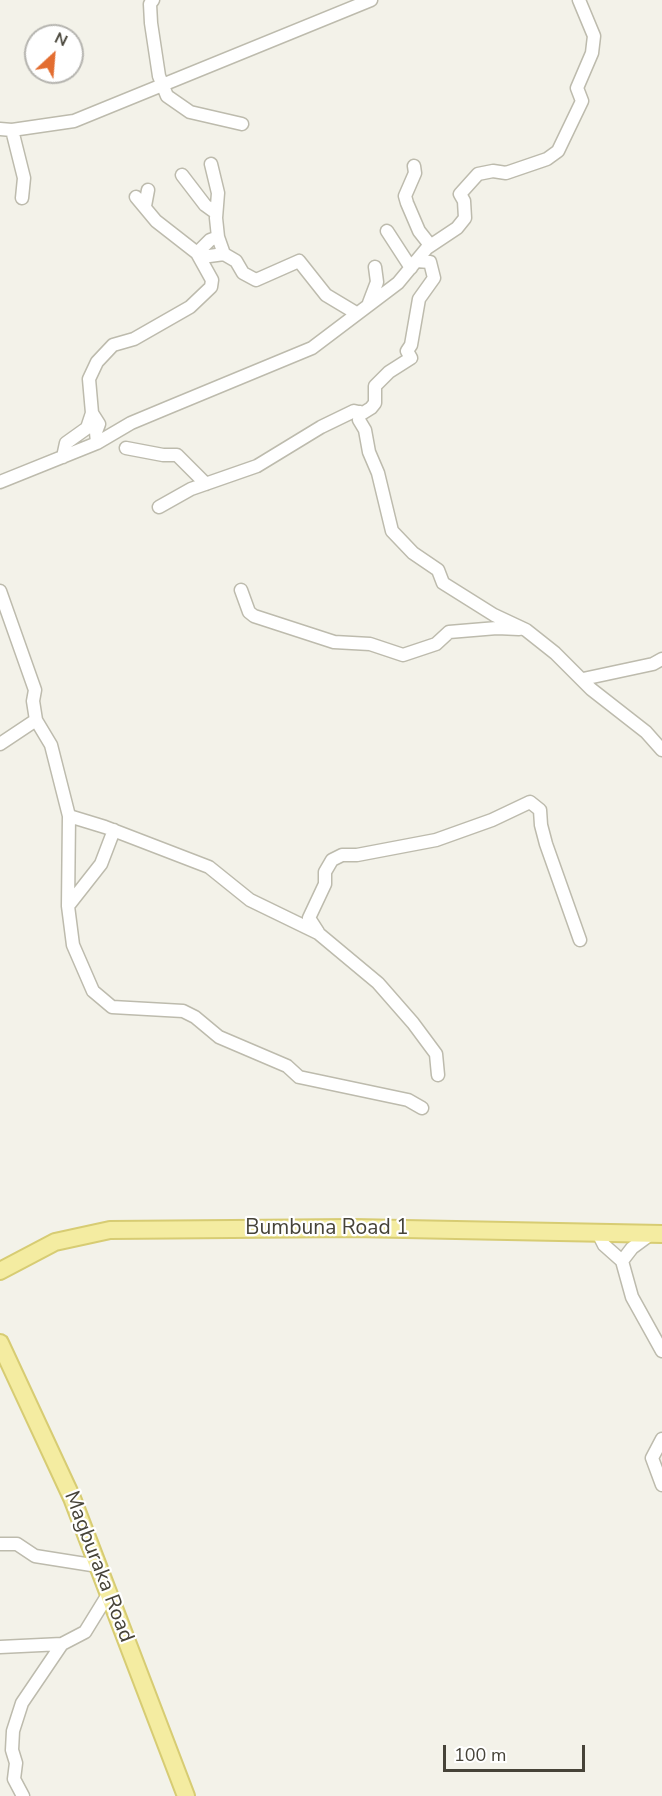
<!DOCTYPE html>
<style>
body{margin:0}
#map{position:relative;width:662px;height:1796px;overflow:hidden;background:#f3f2e9;font-family:"Nunito Sans",sans-serif}
canvas{display:block}
.north{position:absolute;left:24px;top:24px;width:60px;height:60px;box-sizing:border-box;background:#fff;border:2px solid #b5b4af;border-radius:50%;rotate:26deg;font-size:16px;font-weight:700;line-height:24px;text-align:center;color:#464338}
.north::after{content:'';display:block;margin:auto;width:21px;height:27px;background:#e36d30;clip-path:polygon(50% 0,100% 100%,50% 72%,0 100%)}
.scale{position:absolute;left:443px;top:1745px;width:142px;height:27px;box-sizing:border-box;border:3px solid #464338;border-top:0;padding-left:8px;font-size:18px;line-height:21px;white-space:nowrap;color:#464338;-webkit-text-stroke:4px #fff;paint-order:stroke}
</style>
<div id="map">
<canvas width="662" height="1796"></canvas>
<div class="north">N</div>
<div class="scale">100 m</div>
</div>
<script>
const ctx = document.querySelector('canvas').getContext('2d');
ctx.lineJoin = 'round';
function toPath(rows) {
  const path = new Path2D();
  for (const r of rows) {
    path.moveTo(r[0], r[1]);
    for (let i = 2; i < r.length; i += 2) path.lineTo(r[i], r[i + 1]);
  }
  return path;
}
function strokePath(path, color, width, dash) {
  ctx.strokeStyle = color;
  ctx.lineWidth = width;
  ctx.lineCap = dash ? 'butt' : 'round';
  ctx.setLineDash(dash || []);
  ctx.stroke(path);
}
function drawText(font, color, halo, rows, align = 'center') {
  ctx.font = font + ' "Nunito Sans",sans-serif';
  ctx.lineWidth = 4.5;
  ctx.setLineDash([]);
  ctx.textBaseline = 'middle';
  ctx.strokeStyle = halo;
  ctx.fillStyle = color;
  for (const [text, x, y, turn = 0] of rows) {
    ctx.save();
    ctx.translate(x, y);
    ctx.rotate((+turn || 0) * Math.PI / 180);
    ctx.textAlign = isNaN(turn) ? turn : align;
    if (halo) ctx.strokeText(text, 0, 0);
    ctx.fillText(text, 0, 0);
    ctx.restore();
  }
}
const minor = toPath([
 [153,0,150,4,151,23,159,76,167,96,190,112,242,124],
 [0,129,12,130,74,121,371,0],
 [12,130,24,178,22,198],
 [414,166,415,173,405,196,407,203,419,231,430,245],
 [182,175,205,205,216,213],
 [136,197,156,221,197,253,210,240,218,237,216,218,218,193,211,164],
 [145,206,148,190],
 [387,231,411,268],
 [218,237,224,254,236,261,243,273,256,280,299,261,326,295,356,313],
 [197,253,202,257,224,254],
 [369,303,377,282,375,267],
 [360,412,359,420,365,430,369,452,378,473,392,531,413,553,438,570,443,583,494,615,526,630,555,653,591,689,646,732,662,750],
 [97,443,96,432,99,424,92,413,89,379,97,362,113,345,134,339,190,307,211,287,212,280,197,253],
 [126,448,163,455,177,455,206,484],
 [63,457,66,443,87,428,92,413],
 [0,482,97,443,131,423,167,408,312,348,398,283,427,248,457,228,465,218,464,201,460,194,478,174,493,171,506,173,547,159,558,151,582,101,577,88,592,53,594,36,579,0],
 [159,507,191,489,257,466,321,427,354,411,363,413,371,408,375,403,375,386,389,372,411,358,407,351,411,345,419,299,434,278,430,262,416,261],
 [241,590,249,612,254,616,334,642,370,644,403,655,436,644,449,632,497,628,519,629],
 [0,591,35,690,33,701,36,720,51,745,69,816,105,827,209,867,250,900,318,933,378,983,413,1023,436,1054,438,1075],
 [583,679,653,664,662,659],
 [0,744,36,720],
 [114,830,101,864,68,906,73,945,93,991,112,1007,183,1011,195,1017,219,1037,287,1066,299,1077,408,1100,422,1108],
 [68,906,69,816],
 [318,932,309,918,325,884,325,872,332,860,342,855,357,855,436,840,492,820,530,802,540,810,541,825,546,844,580,940],
 [598,1233,604,1245,622,1261],
 [651,1234,632,1248,622,1261,632,1297,662,1351],
 [662,1439,652,1458,662,1485],
 [0,1544,17,1544,35,1556,98,1566],
 [0,1647,62,1644],
 [23,1796,14,1779,16,1763,12,1750,13,1731,22,1703,62,1644,85,1632,109,1593]
]);
const major = toPath([
 [0,1271,55,1242,110,1230,353,1228,662,1234],
 [0,1343,72,1498,186,1796]
]);
const streetNames = [
 ["Bumbuna Road 1",327,1229],
 ["Magburaka Road",98,1567,69]
];
strokePath(minor, '#bdbbad', 15);
strokePath(major, '#d7cc73', 20);
strokePath(minor, '#fff', 12);
strokePath(major, '#f4eca1', 16);
drawText('21px', '#464338', '#fff', streetNames);
</script>
